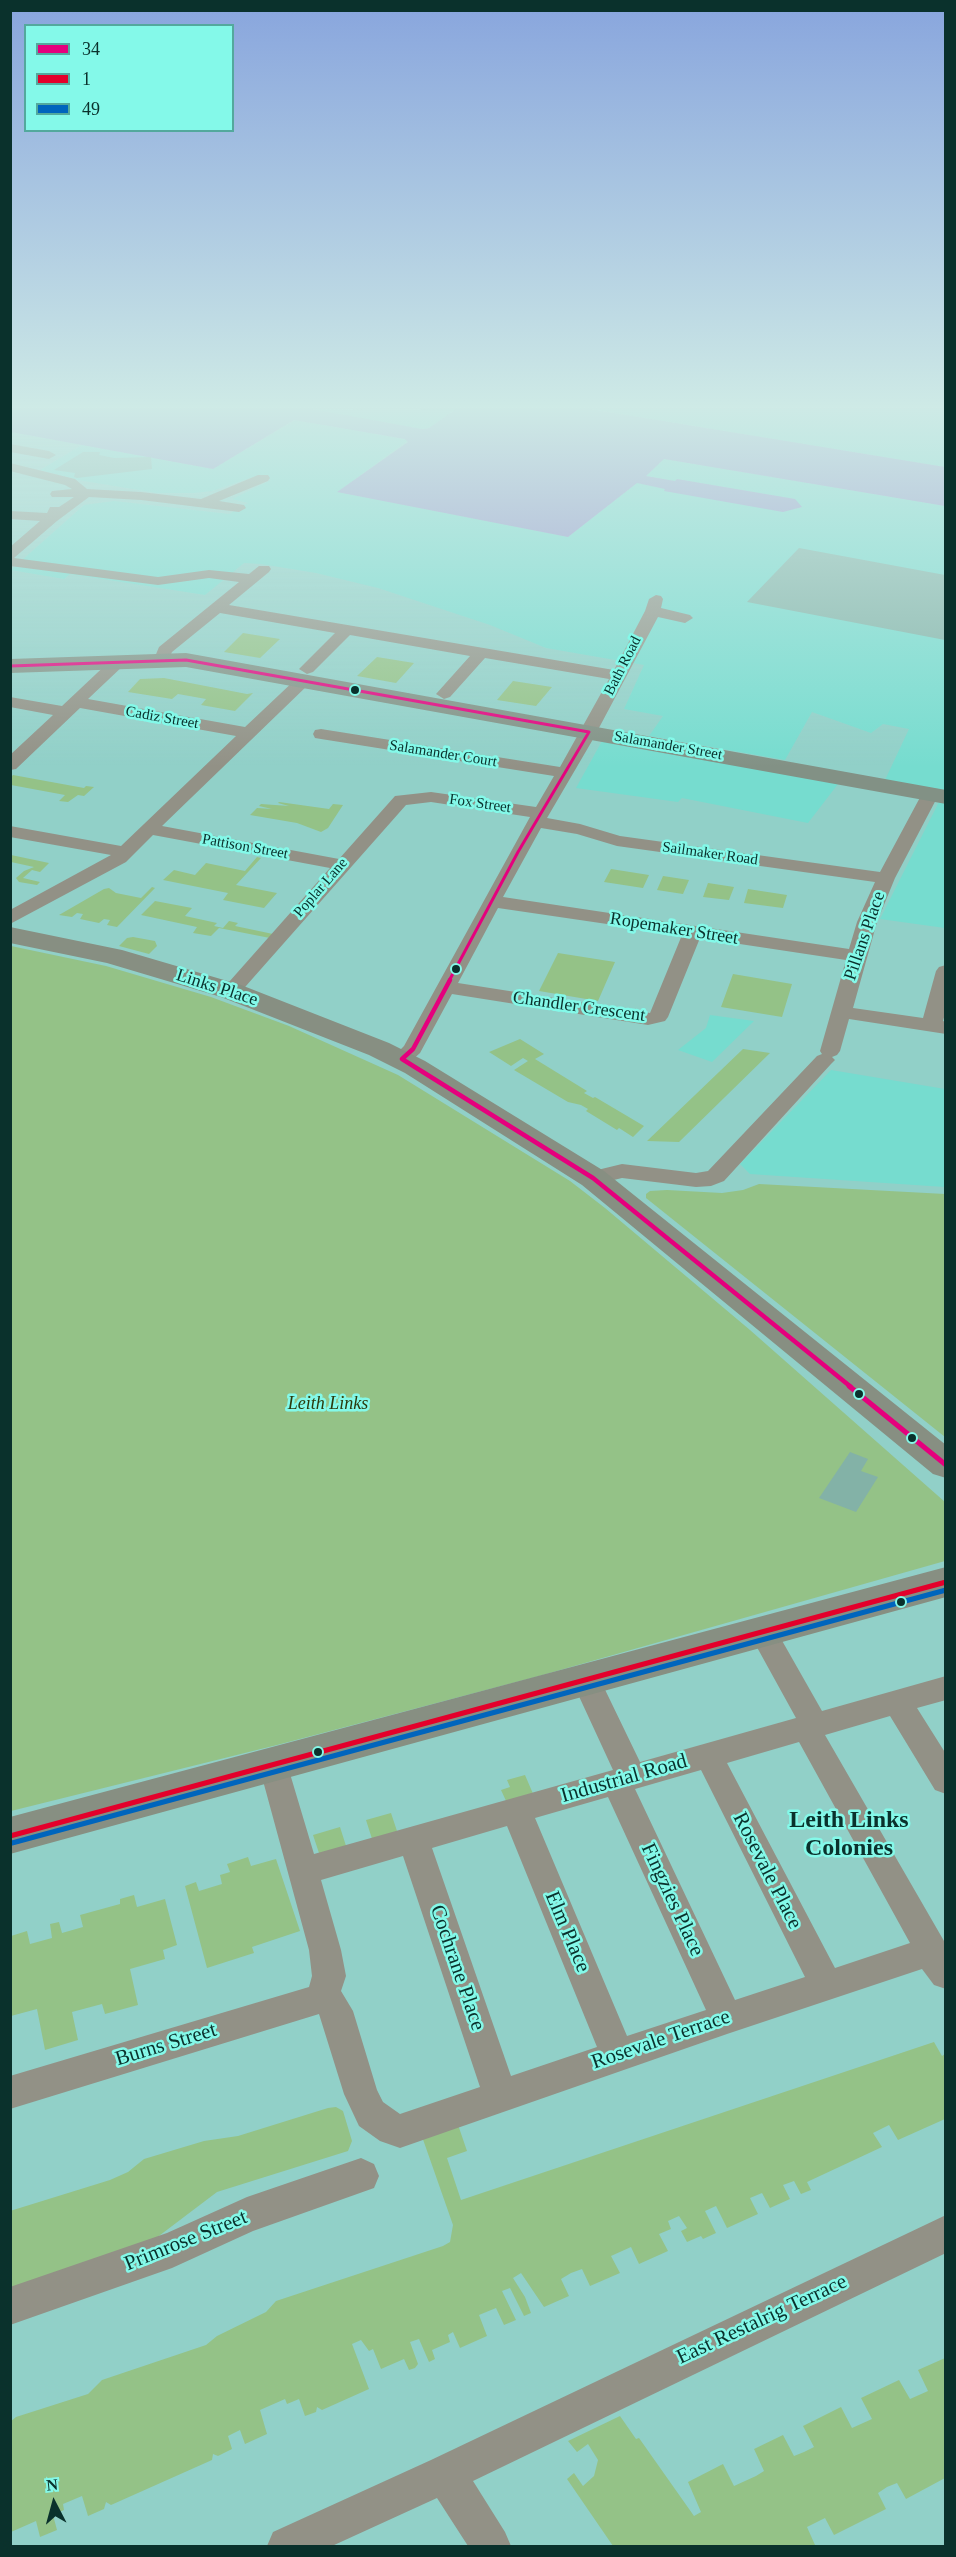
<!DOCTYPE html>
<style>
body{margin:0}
#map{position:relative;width:956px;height:2557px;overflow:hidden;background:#91d0c8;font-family:"Times New Roman",serif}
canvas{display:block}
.frame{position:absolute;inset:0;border:12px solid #0a312c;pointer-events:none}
.legend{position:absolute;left:24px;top:24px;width:210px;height:108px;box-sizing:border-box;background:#84f9e9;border:2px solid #53a99d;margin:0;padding:8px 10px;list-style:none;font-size:18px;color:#0a312c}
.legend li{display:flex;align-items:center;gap:12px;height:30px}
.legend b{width:30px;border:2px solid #53a99d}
.north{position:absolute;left:24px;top:2473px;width:60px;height:60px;-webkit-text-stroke:4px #84f9e9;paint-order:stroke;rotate:354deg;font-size:16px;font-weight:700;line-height:24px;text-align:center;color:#0a312c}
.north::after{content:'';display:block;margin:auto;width:21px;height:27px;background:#0a312c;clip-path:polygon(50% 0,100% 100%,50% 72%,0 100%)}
</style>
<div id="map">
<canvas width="956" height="2557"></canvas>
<div class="frame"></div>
<ul class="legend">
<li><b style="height:8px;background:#e5007d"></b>34</li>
<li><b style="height:8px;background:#e4002b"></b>1</li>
<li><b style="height:8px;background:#0065bd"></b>49</li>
</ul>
<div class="north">N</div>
</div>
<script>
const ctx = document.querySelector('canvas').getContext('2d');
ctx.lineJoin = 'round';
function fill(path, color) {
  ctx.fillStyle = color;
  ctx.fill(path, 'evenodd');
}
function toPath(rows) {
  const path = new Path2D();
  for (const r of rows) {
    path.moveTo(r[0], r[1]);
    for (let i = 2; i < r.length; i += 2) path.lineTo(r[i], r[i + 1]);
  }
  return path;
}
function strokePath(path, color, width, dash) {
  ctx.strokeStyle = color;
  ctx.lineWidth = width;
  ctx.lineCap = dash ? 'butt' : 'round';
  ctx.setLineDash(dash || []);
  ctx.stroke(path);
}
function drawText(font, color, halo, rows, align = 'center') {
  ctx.font = font + ' "Times New Roman",serif';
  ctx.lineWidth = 5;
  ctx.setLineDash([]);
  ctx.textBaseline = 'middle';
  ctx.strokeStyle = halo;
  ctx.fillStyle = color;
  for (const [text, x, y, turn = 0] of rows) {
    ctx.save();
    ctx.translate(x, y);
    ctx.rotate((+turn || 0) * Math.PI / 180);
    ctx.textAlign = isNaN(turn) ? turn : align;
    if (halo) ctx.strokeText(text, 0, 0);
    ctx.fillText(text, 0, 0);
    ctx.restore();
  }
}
const built = toPath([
 [456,409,429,428,422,429,311,410],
 [590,409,945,409,945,467],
 [296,420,408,440,338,492,568,537,637,483,784,510,801,508,794,499,677,479,675,481,646,476,664,459,945,506,945,928,880,919,945,790,885,780,909,729,883,724,871,733,812,712,785,760,682,742,649,736,663,716,624,709,644,665,546,648,490,625,378,588,316,573,261,564,244,563,205,595,70,574,64,579,11,570,84,505,114,501,229,514,248,503,232,499,271,480,253,477,212,491,194,493,157,493,78,480,40,470,82,445,213,469],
 [602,741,838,784,808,823,682,798,678,802,576,788],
 [710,1015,754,1021,712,1062,678,1050,706,1028],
 [831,1070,945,1089,945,1187,750,1174,740,1164]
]);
const green = toPath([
 [243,633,280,639,260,658,224,652],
 [377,657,414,663,396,683,357,676],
 [164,678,247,694,253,693,235,711,201,705,206,699,178,694,172,699,128,692,140,679],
 [513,681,552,687,536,706,497,700],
 [13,775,84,788,86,786,94,787,84,796,78,795,68,802,59,801,65,795,11,785,11,777],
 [279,802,329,809,333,804,343,805,328,828,321,832,297,823,250,815,257,808,272,809,259,806,261,804,289,806,278,803],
 [11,855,49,863,40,872,32,870,23,878,40,882,37,885,19,882,16,878,24,871,34,867,11,862],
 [257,857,261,858,236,885,277,893,264,908,223,900,228,893,163,880,174,870,195,875,206,863,245,871],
 [611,869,649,875,643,888,604,882],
 [663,876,689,880,683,894,657,890],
 [708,883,734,887,729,900,703,897],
 [152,887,155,888,117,927,107,925,110,920,104,919,99,923,80,919,83,914,77,913,72,917,59,915,104,889,109,888,116,893,141,898],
 [748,889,787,895,783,908,744,903],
 [155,901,192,908,185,916,217,923,214,926,223,928,229,921,238,923,235,926,273,934,270,938,219,928,211,936,193,933,197,927,141,915],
 [133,937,155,941,157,946,149,954,119,946,127,938],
 [11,946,106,966,211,997,289,1026,398,1075,570,1181,605,1208,750,1330,945,1502,945,1561,539,1676,277,1745,11,1811],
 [558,953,615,962,598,1001,539,991],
 [733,974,792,984,782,1017,721,1007],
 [520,1039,544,1054,535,1059,587,1091,584,1093,593,1098,595,1097,644,1126,633,1137,619,1128,617,1130,586,1111,588,1109,581,1105,568,1102,514,1070,528,1061,523,1058,511,1066,489,1052],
 [743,1049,770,1053,679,1142,647,1141],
 [759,1184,945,1194,945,1437,646,1198,646,1194,650,1191,667,1190,722,1193,743,1190],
 [525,1775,534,1796,507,1803,501,1790,510,1787,507,1780],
 [391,1813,398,1834,373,1842,366,1820],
 [340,1827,347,1849,320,1856,313,1835],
 [248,1857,251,1866,276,1859,300,1931,252,1947,254,1953,207,1968,185,1886,196,1882,199,1891,222,1884,220,1875,230,1872,227,1864],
 [134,1895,137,1907,165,1899,177,1945,163,1950,165,1959,130,1969,138,2005,105,2014,102,2004,72,2012,78,2040,45,2050,37,2009,11,2016,11,1936,27,1931,30,1944,52,1938,50,1924,59,1922,62,1933,83,1927,80,1915,120,1904,120,1899],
 [934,2042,942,2056,945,2054,945,2119,898,2140,889,2125,873,2133,882,2147,807,2182,811,2190,801,2194,794,2181,783,2185,790,2199,770,2208,762,2193,750,2198,758,2214,727,2228,716,2206,705,2211,716,2233,703,2239,701,2236,687,2242,681,2231,687,2228,679,2216,668,2221,671,2229,659,2234,668,2251,639,2264,631,2247,611,2256,620,2273,590,2286,582,2269,571,2273,561,2279,569,2296,544,2307,521,2273,513,2278,525,2297,531,2313,524,2316,510,2288,502,2291,516,2320,504,2325,496,2308,479,2315,487,2336,460,2348,453,2332,448,2335,450,2342,432,2350,435,2359,429,2362,419,2339,410,2342,418,2364,415,2368,409,2370,404,2359,381,2369,373,2349,369,2351,361,2340,352,2344,369,2389,322,2410,317,2407,316,2412,305,2416,299,2399,287,2404,285,2399,260,2410,267,2434,245,2444,240,2430,228,2436,232,2449,218,2456,213,2454,212,2460,111,2505,106,2502,104,2509,88,2516,82,2496,63,2504,64,2510,53,2515,57,2530,40,2537,36,2521,11,2532,10,2422,16,2417,88,2394,102,2380,206,2345,217,2336,266,2312,276,2301,443,2246,450,2242,453,2225,419,2128,455,2116,467,2151,447,2158,461,2200],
 [336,2107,343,2111,352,2141,348,2151,217,2192,143,2248,11,2293,10,2211,110,2180,128,2172,144,2159,204,2141,238,2136,328,2108],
 [945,2358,945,2478,906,2499,897,2483,887,2487,878,2493,886,2509,834,2535,825,2518,807,2527,815,2545,811,2546,613,2546,567,2479,574,2473,583,2486,594,2476,598,2460,588,2444,577,2452,568,2441,620,2416,636,2439,639,2438,694,2516,701,2512,688,2482,723,2464,734,2486,756,2476,764,2471,754,2449,783,2435,794,2456,804,2452,814,2447,803,2426,841,2407,852,2428,872,2419,861,2398,899,2380,910,2399,928,2391,918,2370]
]);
const water = toPath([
 [10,409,312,409,422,429,429,428,456,409,590,409,945,467,945,506,664,459,646,476,675,481,677,479,795,499,802,507,783,512,664,491,665,489,637,483,568,537,337,492,408,442,405,439,294,420,213,469,11,432]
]);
const building = toPath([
 [83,452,100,452,99,455,114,458,151,457,152,469,77,478,74,477,75,473,54,470],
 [799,548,945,575,945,640,747,602],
 [850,1452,868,1459,861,1471,878,1477,856,1512,819,1498]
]);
const street = toPath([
 [10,444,49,451,56,455,49,459,10,452,10,444],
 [10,463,75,479,87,489,141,492,201,499,258,475,268,475,270,478,268,481,219,501,244,505,246,508,239,512,141,500,89,497,57,521,14,558,158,577,209,570,249,574,259,566,269,566,271,569,269,572,229,605,614,670,645,611,649,599,656,595,661,596,663,599,661,608,690,615,693,618,685,623,658,617,592,741,547,818,580,824,620,836,880,872,924,790,936,790,939,794,895,878,877,922,853,1008,923,1018,936,971,939,967,946,965,946,1010,943,1021,946,1022,946,1034,849,1019,840,1051,837,1055,832,1057,835,1060,831,1064,724,1181,711,1186,696,1187,622,1178,593,1185,585,1183,582,1178,585,1173,622,1164,696,1173,708,1171,817,1056,822,1054,820,1051,846,960,700,938,668,1017,665,1021,648,1025,452,994,420,1053,409,1063,402,1065,395,1063,391,1059,404,1046,530,817,431,802,406,805,238,995,224,995,221,991,330,868,153,835,126,862,10,924,10,910,111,855,10,837,10,826,121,846,236,736,80,708,16,769,10,770,10,755,53,715,10,707,10,697,62,706,113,658,119,656,127,661,125,664,88,699,245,727,297,678,309,678,311,681,309,684,162,826,339,859,395,796,431,792,536,807,554,776,321,739,315,738,313,734,315,730,321,729,560,767,609,679,485,658,450,697,444,699,436,694,470,656,350,635,313,672,307,674,299,669,335,633,220,613,172,652,168,662,156,662,154,659,159,647,239,582,209,578,158,585,10,566,10,547,40,521,10,519,10,511,47,513,50,507,59,507,74,497,52,497,50,494,52,491,72,489,65,485,10,471,10,463],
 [541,828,577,834,617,846,875,882,857,922,849,949,503,897,541,828],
 [498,908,682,935,650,1013,458,983,498,908],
 [762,1620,772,1623,822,1711,946,1676,946,1700,917,1708,946,1754,946,1794,935,1790,890,1716,825,1735,944,1941,946,1989,934,1985,922,1969,727,2034,400,2148,380,2141,359,2126,344,2094,319,2014,10,2109,10,2076,309,1987,312,1976,309,1950,259,1766,263,1757,274,1753,285,1757,314,1854,613,1770,571,1679,576,1671,586,1667,596,1671,640,1762,796,1718,748,1631,752,1623,762,1620],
 [799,1742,910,1943,835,1968,727,1763,799,1742],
 [701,1770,805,1977,735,2000,635,1789,701,1770],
 [608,1797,706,2010,627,2036,535,1818,608,1797],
 [507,1826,597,2047,511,2076,432,1848,507,1826],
 [403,1856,480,2087,400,2114,383,2102,377,2090,353,2011,341,1991,346,1976,341,1950,321,1880,403,1856],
 [361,2158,374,2164,379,2176,374,2188,253,2231,172,2268,10,2325,10,2287,167,2233,247,2197,361,2158],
 [946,2215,946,2253,473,2481,505,2532,511,2546,468,2546,437,2498,332,2546,267,2546,273,2532,431,2460,946,2215]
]);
const secondary = toPath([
 [10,927,122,950,241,985,389,1043,425,1061,604,1171,946,1445,946,1478,933,1474,582,1185,405,1073,369,1055,221,997,107,963,10,943,10,927],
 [946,1567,946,1597,10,1854,10,1817,946,1567]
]);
const primary = toPath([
 [186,653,946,790,946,804,186,667,10,673,10,659,186,653]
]);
const bus1Far2 = toPath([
 [10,666,186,660,589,732],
 [449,981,518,852,589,732]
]);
const bus1Far1 = toPath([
 [402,1059,593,1178,851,1387],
 [402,1059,413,1049,450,980]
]);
const bus1 = toPath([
 [849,1386,946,1465]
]);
const bus2 = toPath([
 [10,1836,946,1582]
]);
const bus3 = toPath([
 [12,1843,946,1590]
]);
const markers = [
 [355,690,5,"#0a312c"],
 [456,969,5,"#0a312c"],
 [859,1394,5,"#0a312c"],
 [912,1438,5,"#0a312c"],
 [901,1602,5,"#0a312c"],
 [318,1752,5,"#0a312c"]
];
const farStreetnames = [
 ["Bath Road",623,666,-63],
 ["Cadiz Street",162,718,10],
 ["Salamander Street",668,746,10],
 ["Salamander Court",443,754,9],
 ["Fox Street",480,804,8],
 ["Pattison Street",245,847,10],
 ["Sailmaker Road",710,854,8],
 ["Poplar Lane",321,888,-49]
];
const streetNames = [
 ["Ropemaker Street",674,929,9],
 ["Pillans Place",865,936,-71],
 ["Links Place",217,988,18],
 ["Chandler Crescent",579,1007,8]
];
const parkNames = [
 ["Leith Links",328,1404]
];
const nearStreetnames = [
 ["Industrial Road",624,1779,-16],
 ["Rosevale Place",767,1871,63],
 ["Fingzies Place",672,1900,65],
 ["Elm Place",567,1932,67],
 ["Cochrane Place",457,1968,71],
 ["Rosevale Terrace",661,2040,-19],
 ["Burns Street",166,2045,-17],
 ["Primrose Street",186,2241,-22],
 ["East Restalrig Terrace",762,2320,-25]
];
const nearNeighbourhoodnames = [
 ["Leith Links",849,1821],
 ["Colonies",849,1849]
];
fill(built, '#76dccf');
fill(green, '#94c287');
fill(water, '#988ecc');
fill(building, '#83b2a7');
fill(street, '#929186');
fill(secondary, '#878f82');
fill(primary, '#829185');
strokePath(bus1Far2, '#e5007d', 3);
strokePath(bus1Far1, '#e5007d', 4.5);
strokePath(bus1, '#e5007d', 5);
strokePath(bus2, '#e4002b', 5);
strokePath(bus3, '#0065bd', 5);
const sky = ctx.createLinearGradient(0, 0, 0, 767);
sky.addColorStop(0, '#88a5dd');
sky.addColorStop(0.53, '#ceeae6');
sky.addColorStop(1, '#ceeae600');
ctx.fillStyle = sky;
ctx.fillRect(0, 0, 956, 767);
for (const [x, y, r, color] of markers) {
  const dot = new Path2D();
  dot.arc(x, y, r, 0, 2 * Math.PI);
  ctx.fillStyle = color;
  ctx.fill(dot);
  strokePath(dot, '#84f9e9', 2);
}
drawText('15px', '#0a312c', '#84f9e9', farStreetnames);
drawText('18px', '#0a312c', '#84f9e9', streetNames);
drawText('italic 18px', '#2c390c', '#84f9e9', parkNames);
drawText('21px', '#0a312c', '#84f9e9', nearStreetnames);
drawText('bold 24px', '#0a312c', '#84f9e9', nearNeighbourhoodnames);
</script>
